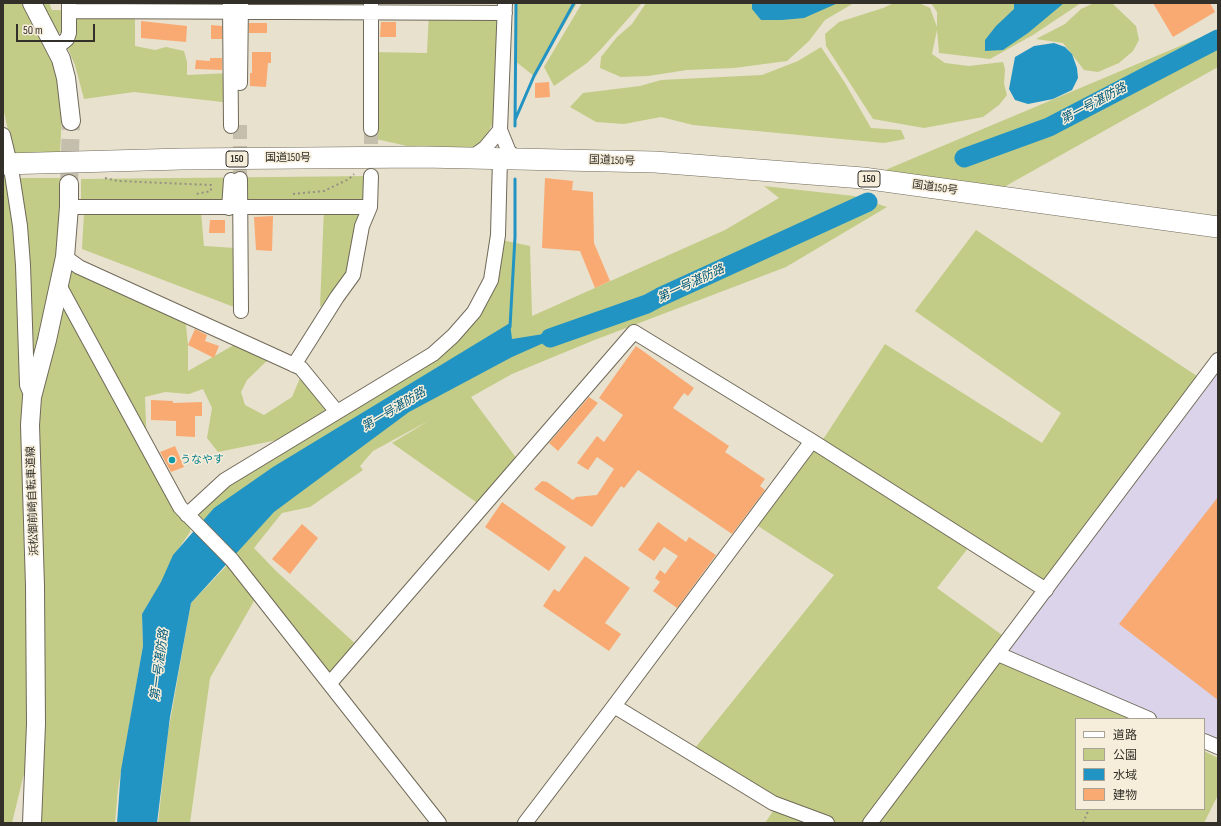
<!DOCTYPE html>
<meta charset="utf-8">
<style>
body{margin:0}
#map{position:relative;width:1221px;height:826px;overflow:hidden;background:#e8e1ce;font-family:"Sofia Sans Condensed","Noto Sans JP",sans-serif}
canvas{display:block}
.frame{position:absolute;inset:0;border:4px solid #333029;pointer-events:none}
.legend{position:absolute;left:1075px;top:718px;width:130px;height:92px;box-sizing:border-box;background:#f6eedb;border:1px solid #a8a294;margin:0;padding:5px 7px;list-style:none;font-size:12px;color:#333029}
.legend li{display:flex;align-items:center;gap:8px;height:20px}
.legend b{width:20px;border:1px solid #a8a294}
.scale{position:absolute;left:16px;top:24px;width:79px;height:18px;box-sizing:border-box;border:2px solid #333029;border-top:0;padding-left:5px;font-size:12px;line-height:14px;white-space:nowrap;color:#333029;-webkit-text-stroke:3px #f6eedb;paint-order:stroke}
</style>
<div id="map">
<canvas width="1221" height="826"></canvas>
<div class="frame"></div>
<ul class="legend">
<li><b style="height:5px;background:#fff"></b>道路</li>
<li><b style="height:11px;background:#c2cc87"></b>公園</li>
<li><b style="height:11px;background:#2194c3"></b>水域</li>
<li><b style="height:11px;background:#f9a972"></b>建物</li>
</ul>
<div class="scale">50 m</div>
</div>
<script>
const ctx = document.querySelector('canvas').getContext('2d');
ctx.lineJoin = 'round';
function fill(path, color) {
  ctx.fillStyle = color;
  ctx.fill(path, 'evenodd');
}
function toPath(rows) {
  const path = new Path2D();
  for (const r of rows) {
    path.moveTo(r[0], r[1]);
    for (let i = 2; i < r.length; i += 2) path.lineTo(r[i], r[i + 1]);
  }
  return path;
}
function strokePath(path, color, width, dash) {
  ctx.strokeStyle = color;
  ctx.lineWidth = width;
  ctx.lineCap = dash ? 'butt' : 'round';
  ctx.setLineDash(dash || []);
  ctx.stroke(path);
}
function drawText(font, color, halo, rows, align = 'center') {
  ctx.font = font + ' "Sofia Sans Condensed","Noto Sans JP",sans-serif';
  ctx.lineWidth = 3;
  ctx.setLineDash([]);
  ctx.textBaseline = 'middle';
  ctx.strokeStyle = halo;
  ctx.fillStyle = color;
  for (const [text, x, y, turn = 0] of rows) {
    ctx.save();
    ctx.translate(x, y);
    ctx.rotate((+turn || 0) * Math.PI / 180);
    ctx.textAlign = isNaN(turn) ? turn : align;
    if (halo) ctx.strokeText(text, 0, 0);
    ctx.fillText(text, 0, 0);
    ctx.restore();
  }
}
const industrial = toPath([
 [1218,371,1218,745,1204,739,1204,719,1158,719,1012,656,1010,648]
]);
const green = toPath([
 [3,3,26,3,52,51,63,93,60,154,14,156,3,108],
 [38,3,49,3,52,10,135,11,135,46,155,50,166,47,184,51,187,62,187,75,231,73,231,103,134,92,84,99,75,65,68,49,69,33,54,33],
 [515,3,577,3,534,76,515,61],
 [582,3,642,3,602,48,587,63,554,86,544,67],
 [646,3,854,3,825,20,809,41,787,61,734,68,687,70,648,76,621,77,600,68,601,57,617,37,632,24],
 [894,3,919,3,930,8,937,27,937,12,931,3,1081,3,1033,35,990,59,939,53,937,30,932,54,945,63,969,66,1003,62,1005,69,1004,84,1007,95,999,105,983,117,924,128,873,119,826,46,825,34,839,22,883,8],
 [1094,3,1113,4,1136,26,1139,40,1133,51,1119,63,1098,72,1084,70,1063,43,1036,39,1065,24,1081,9],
 [429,12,501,13,494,120,486,138,472,149,421,149,371,138,375,118,371,52,427,53],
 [1218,30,1218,67,1004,187,960,183,883,171],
 [821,47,845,83,871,128,901,130,905,139,884,143,693,125,661,117,624,124,596,122,570,107,583,93,640,86,661,80,762,75,798,61],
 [3,176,7,176,15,252,25,424,36,709,38,629,35,416,58,315,66,306,66,310,169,491,187,515,189,524,189,517,228,479,297,436,218,452,207,438,212,408,203,389,189,394,165,392,145,397,147,449,63,292,69,260,185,315,188,345,188,371,241,341,273,355,247,380,241,392,245,405,264,415,292,397,303,371,333,407,318,424,308,431,362,401,453,339,478,305,497,239,530,246,532,316,725,230,779,198,764,186,854,196,887,207,786,267,592,341,512,374,471,397,520,463,483,507,392,443,430,420,373,451,360,466,363,470,310,507,282,513,254,548,275,570,360,648,330,683,240,570,254,601,210,678,190,823,158,823,168,733,191,603,232,560,190,529,190,532,177,551,162,582,142,614,143,646,118,789,115,823,32,823,35,728,12,823,3,823],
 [371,176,342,290,320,307,324,208,81,202,81,179],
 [18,178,65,178,60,243,32,372],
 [201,212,204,246,235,248,234,307,82,249,84,213],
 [976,230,1203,380,1046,590,972,543,937,588,1009,640,999,653,1136,719,1076,719,1076,809,1204,809,1204,751,1218,758,1218,795,1204,823,827,823,691,753,834,575,758,526,826,435,885,344,1042,443,1061,413,915,311],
 [775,808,815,823,765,823]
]);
const water = toPath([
 [752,3,838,3,804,18,782,20,761,20,752,9],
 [1014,3,1064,3,1028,33,1003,50,985,51,985,40,996,26,1014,9],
 [1054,43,1065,47,1072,54,1077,68,1078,78,1072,90,1053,99,1028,104,1015,100,1009,89,1015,57,1034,46],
 [510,323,512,339,575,329,512,357,409,412,274,512,191,603,170,717,157,823,117,823,121,770,143,646,142,614,161,582,173,555,214,508,273,467]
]);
const stream = toPath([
 [515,120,534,76,574,3],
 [515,126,516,3],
 [510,327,515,237,515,179]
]);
const river = toPath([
 [964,158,1049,127,1218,39],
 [550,338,647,304,660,297,868,202]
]);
const building = toPath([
 [1153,3,1210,3,1215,12,1173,37],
 [141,21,187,26,186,42,141,38],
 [381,22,396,22,396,37,380,37],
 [249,23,267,23,267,33,249,33],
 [211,25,222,26,222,39,211,39],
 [252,52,271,52,271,63,268,63,266,87,250,86,250,73,252,73],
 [210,58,222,58,222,70,195,69,196,60,210,61],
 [549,82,550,97,535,98,535,83],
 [545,178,573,181,572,190,593,192,594,243,610,281,595,288,580,251,542,248],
 [273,216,272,251,256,250,254,217],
 [210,220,225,220,225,233,209,233],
 [195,329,207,335,205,341,219,346,214,358,188,345],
 [636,346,694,388,688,396,684,393,673,408,729,446,725,452,765,479,760,486,765,490,732,534,638,470,624,488,621,486,592,527,534,489,542,481,547,482,573,500,576,497,597,495,614,469,597,457,588,470,577,463,597,436,604,442,623,415,599,398],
 [589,397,598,403,558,451,549,443],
 [151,400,173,401,173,403,202,402,202,416,195,416,195,437,176,436,176,421,151,420],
 [175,446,184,467,171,472,160,452],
 [1218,497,1218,700,1119,624],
 [502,502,566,547,549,571,485,527],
 [658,522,686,542,689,537,716,555,677,608,653,591,660,582,655,578,660,570,665,574,678,556,664,547,654,561,638,550],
 [302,524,318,538,290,574,272,559],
 [585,556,630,588,605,623,621,634,609,651,543,606,554,589,559,592]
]);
const minorTunnel = toPath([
 [240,125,240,179],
 [371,165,371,129]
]);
const majorTunnel = toPath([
 [69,184,71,121]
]);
const path = toPath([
 [105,178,118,181,211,185,211,191,196,194],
 [293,194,324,191,349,179,354,174],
 [1083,823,1089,809]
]);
const minor = toPath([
 [230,3,231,126],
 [371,3,371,129],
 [505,3,500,130,509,152,517,158],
 [69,11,505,13],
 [56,48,67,39,69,33,69,3],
 [240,83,241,3],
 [3,135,11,168,20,226,23,265,27,385,32,397],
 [471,158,485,148,500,130],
 [240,179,241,311],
 [69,207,370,207],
 [229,208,231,180],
 [65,257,79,267,301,368,337,412],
 [59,285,180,507,232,560,439,823],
 [294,365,337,297,353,275,362,226,370,207,371,176],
 [187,515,225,480,433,354,453,336,474,312,491,280,498,235,500,158],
 [998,654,1149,719],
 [330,683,634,332,812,441,1046,590],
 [614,706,773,803,827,823],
 [1204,741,1218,747],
 [525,823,614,706,812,441],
 [870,823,1218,360]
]);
const major = toPath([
 [32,3,61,59,66,78,71,121],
 [32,823,36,724,35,586,30,425,32,397,47,340,65,257,69,207,69,184]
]);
const highway = toPath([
 [3,164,182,159,423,157,655,162,863,178,1218,227]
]);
const markers = [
 [172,460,4,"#0f9aa8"]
];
const shields = [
 [237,159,22],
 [869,179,22]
];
const shieldNames = [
 ["150",237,159],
 ["150",869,179]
];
const streetNames = [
 ["国道150号",288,158],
 ["国道150号",612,161,2],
 ["国道150号",935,188,8],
 ["浜松御前崎自転車道線",33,501,-92]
];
const cultureNames = [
 ["うなやす",180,460]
];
const waterNames = [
 ["第一号湛防路",1094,104,-28],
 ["第一号湛防路",691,284,-25],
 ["第一号湛防路",394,410,-31],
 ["第一号湛防路",160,665,-83]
];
fill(industrial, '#dad3e9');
fill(green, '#c2cc87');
fill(water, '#2194c3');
strokePath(stream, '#2194c3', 3);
strokePath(river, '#2194c3', 19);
fill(building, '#f9a972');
strokePath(minorTunnel, '#c4bead', 14, [14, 7]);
strokePath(majorTunnel, '#c4bead', 18, [18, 9]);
strokePath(minor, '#706959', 16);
strokePath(major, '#706959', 20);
strokePath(highway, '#706959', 22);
strokePath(path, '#959083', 2, [2, 3]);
strokePath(minor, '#fff', 14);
strokePath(major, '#fff', 18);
strokePath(highway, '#fff', 21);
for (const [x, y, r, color] of markers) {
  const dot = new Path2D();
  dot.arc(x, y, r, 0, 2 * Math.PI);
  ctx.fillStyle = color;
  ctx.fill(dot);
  strokePath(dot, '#f6eedb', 1.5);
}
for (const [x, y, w] of shields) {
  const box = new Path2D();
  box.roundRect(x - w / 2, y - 8, w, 16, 3);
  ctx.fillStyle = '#f6eedb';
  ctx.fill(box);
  strokePath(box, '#333029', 1);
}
drawText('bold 10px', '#333029', null, shieldNames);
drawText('11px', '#333029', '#f6eedb', streetNames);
drawText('11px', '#0d838f', '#f6eedb', cultureNames, 'left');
drawText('italic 12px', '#005a7a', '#f6eedb', waterNames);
</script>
